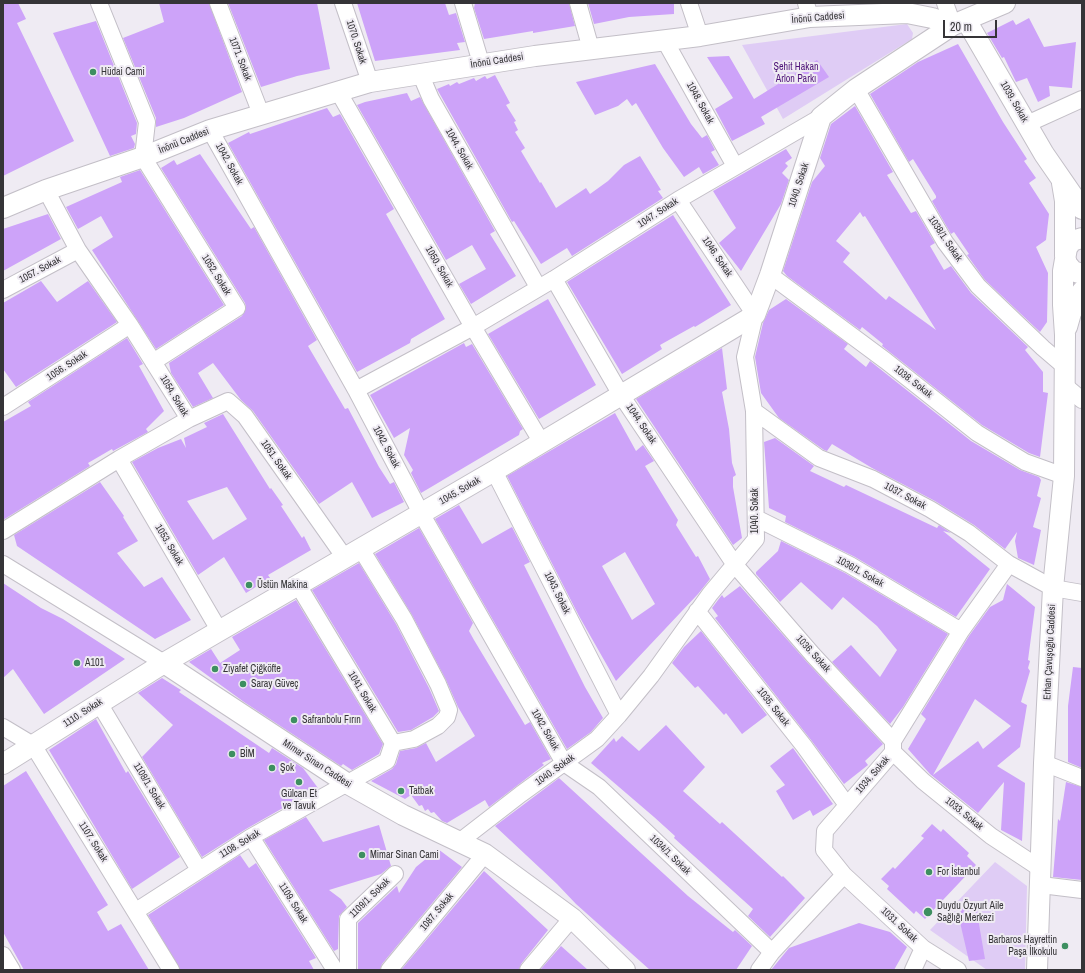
<!DOCTYPE html>
<meta charset="utf-8">
<style>
body{margin:0}
#map{position:relative;width:1085px;height:973px;overflow:hidden;background:#efebf3;font-family:"Archivo Narrow",sans-serif}
canvas{display:block}
.frame{position:absolute;inset:0;border:4px solid #353437;pointer-events:none}
.scale{position:absolute;left:943px;top:20px;width:54px;height:18px;box-sizing:border-box;border:2px solid #353437;border-top:0;padding-left:5px;font-size:12px;line-height:14px;white-space:nowrap;color:#353437;-webkit-text-stroke:3px #efebf3;paint-order:stroke}
</style>
<div id="map">
<canvas width="1085" height="973"></canvas>
<div class="frame"></div>
<div class="scale">20 m</div>
</div>
<script>
const ctx = document.querySelector('canvas').getContext('2d');
ctx.lineJoin = 'round';
function fill(path, color) {
  ctx.fillStyle = color;
  ctx.fill(path, 'evenodd');
}
function toPath(rows) {
  const path = new Path2D();
  for (const r of rows) {
    path.moveTo(r[0], r[1]);
    for (let i = 2; i < r.length; i += 2) path.lineTo(r[i], r[i + 1]);
  }
  return path;
}
function strokePath(path, color, width, dash) {
  ctx.strokeStyle = color;
  ctx.lineWidth = width;
  ctx.lineCap = dash ? 'butt' : 'round';
  ctx.setLineDash(dash || []);
  ctx.stroke(path);
}
function drawText(font, color, halo, rows, align = 'center') {
  ctx.font = font + ' "Archivo Narrow",sans-serif';
  ctx.lineWidth = 4;
  ctx.setLineDash([]);
  ctx.textBaseline = 'middle';
  ctx.strokeStyle = halo;
  ctx.fillStyle = color;
  for (const [text, x, y, turn = 0] of rows) {
    ctx.save();
    ctx.translate(x, y);
    ctx.rotate((+turn || 0) * Math.PI / 180);
    ctx.textAlign = isNaN(turn) ? turn : align;
    if (halo) ctx.strokeText(text, 0, 0);
    ctx.fillText(text, 0, 0);
    ctx.restore();
  }
}
const green = toPath([
 [907,24,913,33,912,39,783,119,742,45],
 [995,862,1027,886,1025,970,987,970,930,930]
]);
const building = toPath([
 [3,3,18,3,26,19,17,23,74,141,3,176],
 [159,3,209,3,242,92,184,118,156,127,156,118,123,38,164,22],
 [228,3,317,3,330,69,297,76,261,87],
 [357,3,445,3,449,15,456,13,465,42,457,43,460,50,375,61],
 [475,3,569,3,575,26,533,33,533,31,484,39,474,8],
 [588,3,674,3,674,14,629,17,594,24],
 [1029,18,1044,47,1076,42,1072,88,1049,86,1050,96,1038,102,1027,78,1016,82,1004,57,1002,58,987,33,1013,20,1016,25],
 [96,21,137,123,136,134,131,136,135,144,134,148,110,156,53,33],
 [958,44,1003,122,1027,159,1024,161,1036,178,1029,183,1049,214,1046,240,1036,247,1048,273,1047,322,1040,332,985,280,967,255,969,254,954,232,951,234,932,201,936,198,936,196,913,159,909,162,870,94,918,62],
 [729,56,754,99,817,60,829,77,761,117,765,124,732,141,715,109,733,98,707,57],
 [655,64,691,124,702,138,707,135,715,150,711,152,719,165,703,174,699,167,684,177,663,148,636,103,632,106,627,99,618,106,595,115,576,82],
 [495,75,510,103,506,105,516,121,514,122,518,130,515,132,525,148,521,151,540,183,541,182,556,208,586,188,590,194,608,181,624,165,640,156,661,190,658,191,663,198,572,256,567,248,541,264,514,221,512,222,437,89,449,84,450,86,457,82,459,84,474,78,476,81,485,76,487,79],
 [407,93,411,101,420,97,495,231,490,234,516,276,471,304,459,284,486,269,472,245,446,260,357,105,365,102],
 [855,106,893,172,887,175,911,213,916,211,935,243,930,246,944,270,951,266,971,293,1028,347,1025,350,1043,372,1043,392,1048,393,1040,457,1029,453,982,425,882,346,883,344,862,327,860,330,787,276,783,271,812,182,825,166,820,158,831,124],
 [860,212,863,217,865,216,936,330,889,296,886,300,843,262,850,253,836,241],
 [327,108,333,117,340,114,394,209,386,214,445,319,411,339,410,343,357,372,228,143,249,132,250,134],
 [786,149,792,158,785,163,788,166,782,173,789,180,781,204,741,271,719,243,736,228,713,191],
 [200,154,251,229,254,227,317,340,308,346,345,409,348,408,379,467,390,484,394,482,404,502,372,518,352,482,319,504,253,411,241,400,213,363,198,373,213,398,193,407,171,373,169,363,242,316,246,308,245,303,161,168,174,160,177,165],
 [140,170,224,305,156,349,92,250,113,237,101,216,78,229,66,207,122,182,120,177],
 [48,214,61,239,3,271,3,229],
 [673,215,731,305,695,327,694,326,660,345,662,349,622,374,567,282],
 [41,281,57,302,88,281,117,322,16,387,3,369,3,303],
 [548,299,596,385,539,419,488,334],
 [786,299,848,344,844,349,866,367,870,361,971,441,1020,470,1039,477,1041,480,1037,496,1041,498,1033,527,1041,530,1034,565,1018,558,1015,541,1017,532,1005,549,974,525,935,501,872,468,832,444,827,451,824,450,779,418,761,393,755,357,763,323,769,310],
 [127,338,143,364,139,366,164,411,146,429,148,432,113,451,112,449,88,463,90,466,3,520,3,422,31,406,28,402],
 [464,343,466,347,472,344,523,429,520,431,519,435,421,493,411,473,413,470,404,455,410,428,394,438,370,395],
 [722,348,727,389,722,392,729,429,732,463,736,475,733,477,733,487,742,538,733,545,636,399],
 [615,413,636,451,643,445,654,461,645,466,678,520,676,525,696,557,698,556,710,579,698,594,616,681,579,616,507,476],
 [625,552,655,604,632,620,602,566],
 [223,414,270,489,271,488,283,505,281,506,302,538,304,536,311,550,268,575,270,578,246,593,224,557,198,575,132,462,158,448,181,439,186,448,184,438,207,427,204,423],
 [227,487,247,519,213,540,187,501],
 [775,438,814,466,810,471,844,487,846,485,937,528,939,525,951,533,943,531,990,569,956,617,855,557,785,522,786,516,769,508,764,442],
 [100,482,124,516,123,517,138,541,117,553,144,587,162,577,191,620,155,639,17,546,14,535],
 [459,505,482,544,512,527,530,562,524,565,585,687,603,718,591,732,567,749,435,519],
 [419,528,473,623,469,631,474,640,525,725,530,722,551,759,542,763,544,765,489,807,485,800,447,823,442,821,434,812,431,813,428,809,425,811,422,805,419,806,411,795,405,799,371,781,392,769,396,764,400,751,416,748,426,743,436,762,475,736,458,707,446,680,412,615,375,554],
 [781,541,845,573,948,634,903,707,890,724,832,662,851,645,880,677,897,650,877,626,843,597,832,610,801,582,780,602,756,574,756,572,778,551],
 [359,563,396,624,429,688,439,711,433,717,411,730,398,732,312,590],
 [3,583,41,608,63,619,125,659,44,714,13,669,3,678],
 [1007,584,1035,607,1028,660,1030,661,1028,668,1030,671,1021,702,1027,705,1020,747,997,766,1025,783,1022,841,1001,830,1004,782,978,813,930,774,908,749,926,719,921,714,969,636,990,607,1003,600],
 [975,699,1011,726,983,749,978,741,933,775],
 [740,586,806,661,883,744,865,761,868,765,844,784,811,740,715,618,718,616,712,608,718,600,722,595,724,598],
 [296,600,383,744,379,754,352,770,343,764,341,766,244,702,189,662,211,649,220,663,240,650,232,637],
 [701,631,767,715,742,734,726,713,724,715,698,686,695,688,672,663,684,647],
 [1073,667,1082,668,1082,768,1068,762,1068,706],
 [162,678,181,690,179,692,269,753,272,748,303,768,318,788,246,829,202,857,142,757,173,725,138,693],
 [96,719,126,773,128,771,180,857,132,889,49,750],
 [666,725,705,767,683,791,720,824,722,822,782,877,783,876,805,898,770,937,748,916,753,909,674,838,675,836,654,817,591,763,614,738,616,742,622,736,639,751],
 [793,748,833,804,813,816,810,810,793,820,776,791,785,785,770,766],
 [26,771,108,905,97,912,108,931,121,924,149,970,24,970,3,932,3,786],
 [559,778,688,896,733,932,735,930,752,946,736,970,650,970,576,904,557,884,495,826],
 [1066,782,1082,787,1082,880,1053,877,1058,819,1060,821],
 [306,817,323,842,379,825,391,866,381,874,329,890,341,899,347,907,339,916,338,949,334,951,264,840],
 [932,824,941,832,943,829,969,853,967,856,976,865,925,919,916,911,914,914,887,889,889,886,881,879,893,867,895,869,924,838,921,836],
 [438,849,462,867,382,964,380,970,358,970,358,923,397,886,399,893,416,867],
 [240,855,249,868,256,863,316,958,309,961,314,970,180,970,148,915],
 [484,871,548,930,521,964,519,970,401,970],
 [975,901,985,959,969,961,956,905],
 [859,923,890,932,907,947,894,970,771,970,789,948],
 [561,946,588,970,540,970]
]);
const minor = toPath([
 [99,3,147,122,143,157,237,308,153,362],
 [218,3,261,114],
 [343,3,370,82],
 [463,3,481,63],
 [578,3,591,49],
 [689,3,700,36],
 [806,3,810,17],
 [945,3,953,25],
 [665,41,735,166],
 [420,73,431,99,538,287],
 [856,89,945,242,978,286,1043,348,1064,366],
 [338,91,473,327,542,443],
 [1027,124,1082,99],
 [210,130,356,390,421,513,564,763,599,787,772,952],
 [46,190,78,250,130,325,189,419],
 [770,275,886,361,977,433,1025,462,1064,476],
 [554,279,621,395,735,565,813,655,893,741],
 [3,290,78,250],
 [1064,385,1082,400],
 [356,390,473,327,554,279,678,200,821,117],
 [3,407,130,325],
 [754,411,819,458,873,479,930,509,969,533,1009,564,1053,588,1082,593],
 [119,459,219,630],
 [494,471,619,715],
 [756,518,850,565,961,631],
 [3,531,119,459,189,419,228,401,245,416,345,558],
 [361,549,404,619,438,684,449,710,447,717,438,726,414,739,393,743],
 [3,564,164,663],
 [697,611,804,746,847,805],
 [99,703,199,870],
 [3,727,33,745,171,970],
 [893,752,923,781,991,836,1041,869],
 [1044,763,1082,778],
 [251,837,335,970],
 [459,842,521,794,597,739,619,715,651,676,710,594,756,539,754,411,745,357,755,315,678,200],
 [1041,885,1082,890],
 [136,911,251,837,387,761,393,743,298,585],
 [3,955,12,970],
 [348,970,348,919,395,874],
 [389,970,485,854],
 [528,970,572,918],
 [759,970,772,952,844,875],
 [913,970,923,948],
 [958,970,923,948,844,875,824,850,825,831,893,752,893,741,961,631,1009,564]
]);
const tertiary = toPath([
 [966,20,1044,154,1082,209],
 [1062,183,1065,201,1065,256,1067,264,1073,271,1082,274],
 [3,208,46,190,143,157,210,130,370,82,535,56,700,36,810,17,907,13,932,18,953,25,1005,3],
 [1067,327,1071,313,1082,291],
 [164,663,348,784,403,815,485,854,572,918,625,970],
 [3,764,164,663,494,471,755,315,770,275,821,117,856,89,953,25],
 [1037,970,1044,763,1053,588,1064,476,1065,335,1063,305,1063,271,1067,248,1072,241,1082,238]
]);
const markers = [
 [93,72,4,"#3d8f60"],
 [249,585,4,"#3d8f60"],
 [77,663,4,"#3d8f60"],
 [215,669,4,"#3d8f60"],
 [243,684,4,"#3d8f60"],
 [294,720,4,"#3d8f60"],
 [232,754,4,"#3d8f60"],
 [272,768,4,"#3d8f60"],
 [299,782,4,"#3d8f60"],
 [401,791,4,"#3d8f60"],
 [362,855,4,"#3d8f60"],
 [929,872,4,"#3d8f60"],
 [928,912,5,"#3d8f60"],
 [1065,946,4,"#3d8f60"]
];
const streetNames = [
 ["İnönü Caddesi",818,18,-5],
 ["1070. Sokak",356,42,72],
 ["1071. Sokak",240,59,69],
 ["İnönü Caddesi",497,61,-9],
 ["1039. Sokak",1014,102,60],
 ["1048. Sokak",700,103,61],
 ["İnönü Caddesi",184,141,-22],
 ["1044. Sokak",459,149,60],
 ["1042. Sokak",229,164,61],
 ["1040. Sokak",799,185,-72],
 ["1047. Sokak",658,213,-33],
 ["1038/1. Sokak",945,239,56],
 ["1046. Sokak",717,257,56],
 ["1050. Sokak",439,267,60],
 ["1057. Sokak",40,270,-28],
 ["1052. Sokak",216,275,58],
 ["1056. Sokak",67,366,-33],
 ["1038. Sokak",913,382,38],
 ["1054. Sokak",174,396,59],
 ["1044. Sokak",641,424,56],
 ["1042. Sokak",386,447,62],
 ["1051. Sokak",276,460,55],
 ["1045. Sokak",460,491,-30],
 ["1037. Sokak",905,496,28],
 ["1040. Sokak",755,511,-90],
 ["1053. Sokak",169,545,59],
 ["1036/1. Sokak",860,572,29],
 ["1043. Sokak",557,593,63],
 ["Erhan Çavuşoğlu Caddesi",1050,652,-87],
 ["1036. Sokak",813,654,48],
 ["1041. Sokak",362,692,59],
 ["1035. Sokak",773,707,52],
 ["1110. Sokak",83,713,-33],
 ["1042. Sokak",545,730,60],
 ["Mimar Sinan Caddesi",317,764,33],
 ["1040. Sokak",555,770,-36],
 ["1034. Sokak",873,775,-49],
 ["1108/1. Sokak",149,786,59],
 ["1033. Sokak",964,814,39],
 ["1107. Sokak",93,842,58],
 ["1108. Sokak",240,844,-31],
 ["1034/1. Sokak",670,855,44],
 ["1109/1. Sokak",370,898,-44],
 ["1109. Sokak",293,903,58],
 ["1087. Sokak",437,912,-50],
 ["1031. Sokak",899,925,43]
];
const parkNames = [
 ["Şehit Hakan",796,67],
 ["Arlon Parkı",796,79]
];
const poiNames = [
 ["Hüdai Cami",101,72],
 ["Üstün Makina",257,585],
 ["A101",85,663],
 ["Ziyafet Çiğköfte",223,669],
 ["Saray Güveç",251,684],
 ["Safranbolu Fırın",302,720],
 ["BİM",240,754],
 ["Şok",280,768],
 ["Tatbak",409,791],
 ["Gülcan Et",299,794,"center"],
 ["ve Tavuk",299,806,"center"],
 ["Mimar Sinan Cami",370,855],
 ["For İstanbul",937,872],
 ["Duydu Özyurt Aile",937,906],
 ["Sağlığı Merkezi",937,918],
 ["Barbaros Hayrettin",1057,940,"right"],
 ["Paşa İlkokulu",1057,952,"right"]
];
fill(green, '#dfccf5');
fill(building, '#cda3f9');
strokePath(minor, '#c3bfc7', 18);
strokePath(tertiary, '#c3bfc7', 22);
strokePath(minor, '#fff', 16);
strokePath(tertiary, '#fff', 20);
for (const [x, y, r, color] of markers) {
  const dot = new Path2D();
  dot.arc(x, y, r, 0, 2 * Math.PI);
  ctx.fillStyle = color;
  ctx.fill(dot);
  strokePath(dot, '#efebf3', 1.5);
}
drawText('10px', '#353437', '#efebf3', streetNames);
drawText('10px', '#4f1579', '#efebf3', parkNames);
drawText('10px', '#353437', '#efebf3', poiNames, 'left');
</script>
